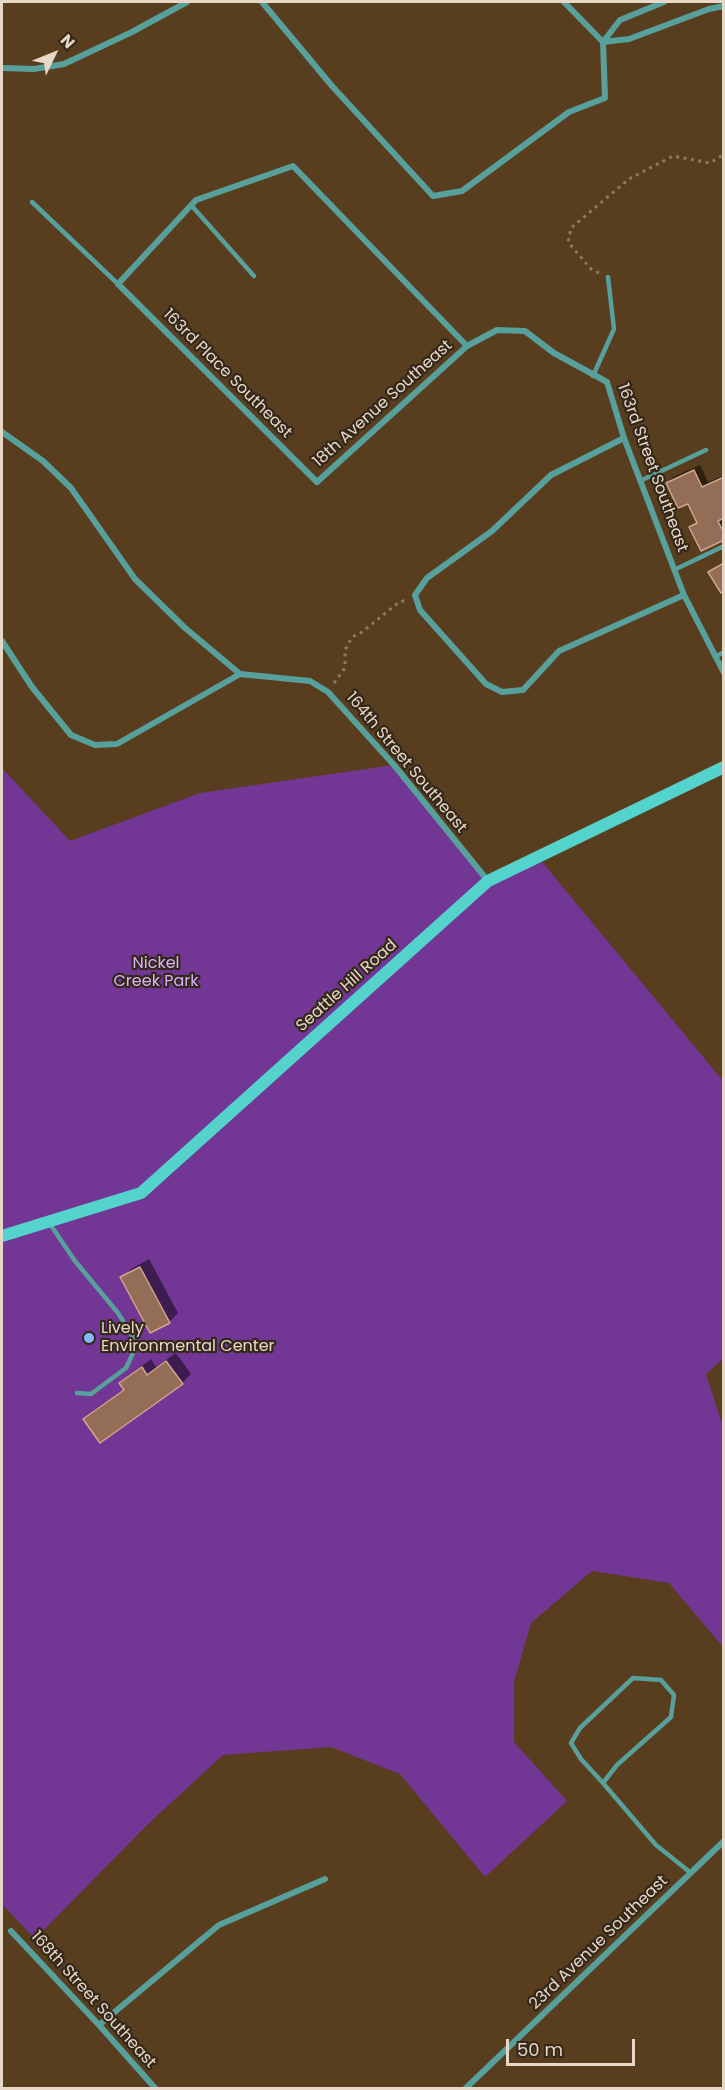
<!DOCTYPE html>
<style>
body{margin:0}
#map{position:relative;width:725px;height:2090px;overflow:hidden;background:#583e1e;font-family:Poppins,sans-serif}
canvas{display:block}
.frame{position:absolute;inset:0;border:3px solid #e7d7c6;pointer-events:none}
.north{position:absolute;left:24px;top:24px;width:60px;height:60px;-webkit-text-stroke:4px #34281a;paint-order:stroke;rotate:47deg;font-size:16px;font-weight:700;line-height:24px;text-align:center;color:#e7d7c6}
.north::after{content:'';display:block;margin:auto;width:21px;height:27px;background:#e7d7c6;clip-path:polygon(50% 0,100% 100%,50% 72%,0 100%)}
.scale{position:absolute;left:506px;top:2039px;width:129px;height:27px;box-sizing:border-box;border:3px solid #e7d7c6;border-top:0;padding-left:8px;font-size:18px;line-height:21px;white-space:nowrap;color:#e7d7c6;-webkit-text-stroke:4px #34281a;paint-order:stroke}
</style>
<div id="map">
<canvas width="725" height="2090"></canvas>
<div class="frame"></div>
<div class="north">N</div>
<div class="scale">50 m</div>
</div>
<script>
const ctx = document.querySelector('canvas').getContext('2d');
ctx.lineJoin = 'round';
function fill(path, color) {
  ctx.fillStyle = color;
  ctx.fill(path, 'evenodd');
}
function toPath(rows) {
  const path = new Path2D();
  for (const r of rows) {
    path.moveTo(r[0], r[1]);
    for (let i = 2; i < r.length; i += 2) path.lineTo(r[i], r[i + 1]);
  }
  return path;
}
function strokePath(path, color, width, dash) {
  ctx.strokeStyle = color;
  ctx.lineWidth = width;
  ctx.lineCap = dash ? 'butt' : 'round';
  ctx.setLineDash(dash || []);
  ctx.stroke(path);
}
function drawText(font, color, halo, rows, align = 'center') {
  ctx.font = font + ' Poppins,sans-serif';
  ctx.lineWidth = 4.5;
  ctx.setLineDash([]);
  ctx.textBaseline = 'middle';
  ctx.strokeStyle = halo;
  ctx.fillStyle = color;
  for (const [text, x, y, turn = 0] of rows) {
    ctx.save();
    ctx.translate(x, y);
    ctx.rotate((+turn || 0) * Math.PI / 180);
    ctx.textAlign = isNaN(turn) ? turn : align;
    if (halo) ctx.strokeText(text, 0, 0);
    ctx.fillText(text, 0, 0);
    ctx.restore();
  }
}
const green = toPath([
 [394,765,488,881,538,857,723,1081,723,1359,706,1374,723,1427,723,1647,669,1583,592,1571,531,1623,514,1682,514,1742,567,1801,485,1877,400,1774,331,1747,223,1755,148,1824,35,1939,2,1904,2,768,70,841,200,793]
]);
const shadow = toPath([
 [700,465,708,482,724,475,724,539,691,527,698,521,689,502,668,483,673,477],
 [149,1259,178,1313,169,1322,122,1278,131,1269],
 [176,1353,191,1374,182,1383,85,1419,94,1410,125,1389,121,1383,130,1375,151,1359,156,1367]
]);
const building = toPath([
 [694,470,702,487,724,477,724,518,718,521,724,533,724,540,701,551,689,527,697,523,688,504,678,508,666,483,694,470],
 [724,563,724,592,721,593,708,572,724,563],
 [140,1267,170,1323,150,1333,120,1277,140,1267],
 [166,1361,183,1384,100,1443,83,1419,124,1390,119,1383,142,1367,147,1375,166,1361]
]);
const path = toPath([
 [599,273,591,269,568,242,571,228,629,179,673,156,710,163,724,154],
 [334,683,345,668,345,650,352,637,362,632,398,603,405,600]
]);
const lane = toPath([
 [32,202,118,284],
 [191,205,254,276],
 [593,376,614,329,608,277],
 [640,481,706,450],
 [674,570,724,546],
 [715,657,724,652],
 [50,1224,75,1261,118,1313,133,1337,133,1353,126,1368,91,1394,77,1393],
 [603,1783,581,1759,571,1743,580,1728,633,1678,661,1680,674,1695,671,1717,617,1765,603,1783,656,1845,691,1873]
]);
const street = toPath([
 [262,2,332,86,433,196,462,191,569,112,605,98,603,42,620,20,664,2],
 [564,2,603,42],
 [603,42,629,39,709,9,724,6],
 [2,68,34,69,64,64,132,32,187,2],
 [467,346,317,482,118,284,196,200,293,166,467,346,497,330,525,331,554,353,607,382,624,438,684,595,724,673],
 [2,432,43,461,71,488,135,579,184,627,240,674,310,681,328,692,394,765,488,881],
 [624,438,551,475,492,531,427,578,415,595,420,610,486,684,502,692,523,690,559,651,684,595],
 [2,641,32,687,71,735,95,745,117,744,240,674],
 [11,1931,99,2025,155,2088],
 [99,2025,219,1925,325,1879],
 [466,2088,724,1841]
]);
const secondary = toPath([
 [2,1236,141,1193,488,881,724,767]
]);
const markers = [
 [89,1338,6,"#82bcfa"]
];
const streetNames = [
 ["163rd Place Southeast",227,374,45],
 ["18th Avenue Southeast",383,404,-42],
 ["163rd Street Southeast",652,468,70],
 ["164th Street Southeast",406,763,50],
 ["Seattle Hill Road",347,986,-42],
 ["23rd Avenue Southeast",599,1943,-44],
 ["168th Street Southeast",93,2000,48]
];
const parkNames = [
 ["Nickel",156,964],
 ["Creek Park",156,982]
];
const poiNames = [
 ["Lively",101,1329],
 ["Environmental Center",101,1347]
];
fill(green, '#723695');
fill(shadow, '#0007');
fill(building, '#946d57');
strokePath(building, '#cfa58e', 1.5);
strokePath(path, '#8f795f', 3, [3, 4.5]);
strokePath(lane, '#57a09c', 4.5);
strokePath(street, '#57a09c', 6);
strokePath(secondary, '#54d3cd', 12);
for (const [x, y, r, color] of markers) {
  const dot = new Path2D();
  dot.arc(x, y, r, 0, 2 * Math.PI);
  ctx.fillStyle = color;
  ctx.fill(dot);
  strokePath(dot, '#34281a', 2);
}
drawText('16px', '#e7d7c6', '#34281a', streetNames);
drawText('16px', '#dbaefb', '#34281a', parkNames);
drawText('16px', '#e7d7c6', '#34281a', poiNames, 'left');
</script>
